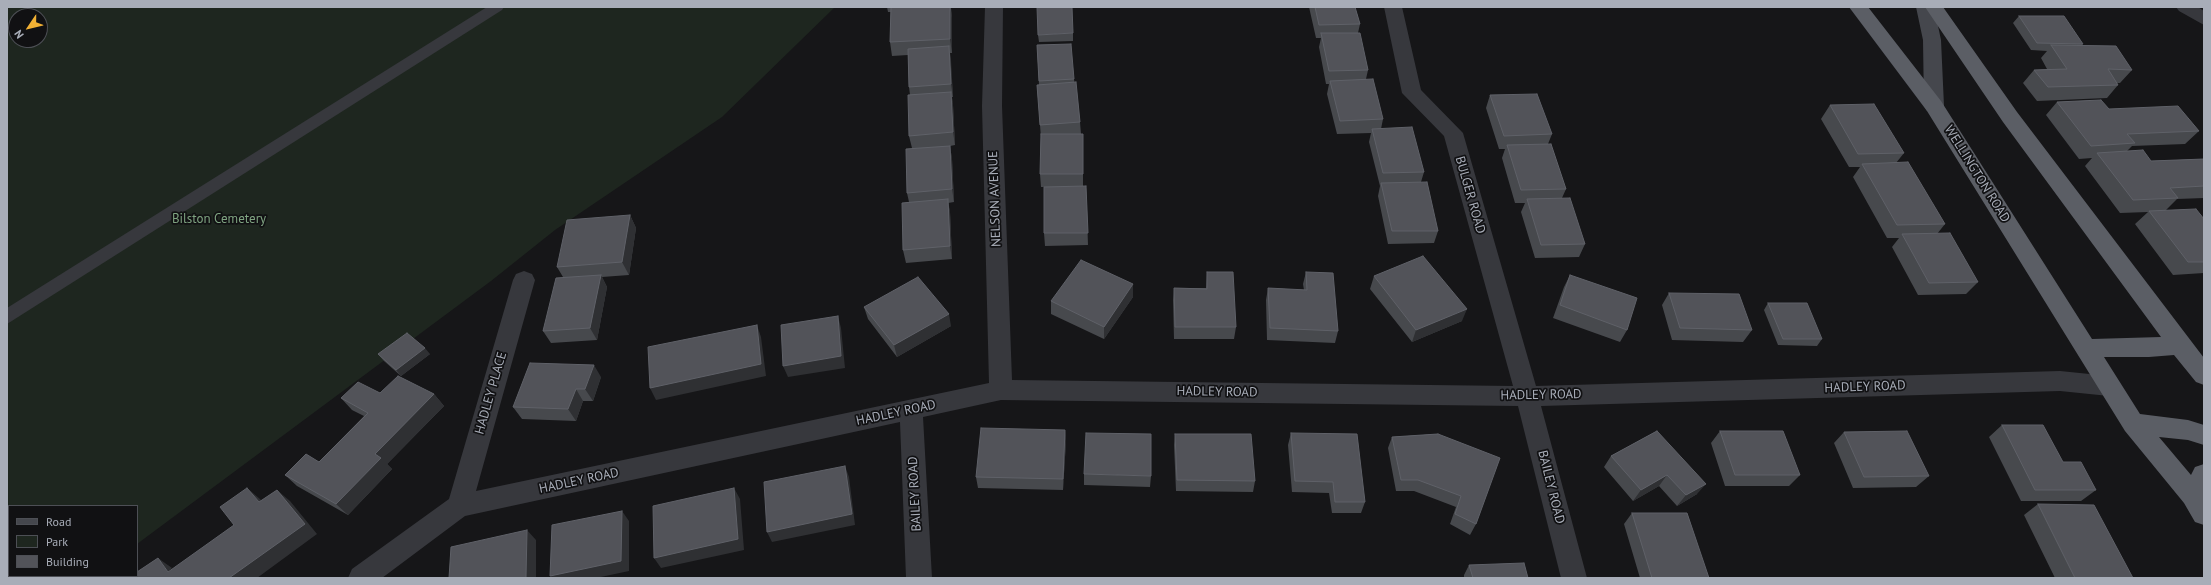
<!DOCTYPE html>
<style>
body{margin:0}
#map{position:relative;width:2211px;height:585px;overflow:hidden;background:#161618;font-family:"PT Sans",sans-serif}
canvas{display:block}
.frame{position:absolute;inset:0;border:8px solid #a8adb8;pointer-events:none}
.legend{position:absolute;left:8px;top:505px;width:130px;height:72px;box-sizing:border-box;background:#111113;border:1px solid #4d4f55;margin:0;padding:5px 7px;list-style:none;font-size:12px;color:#a8adb8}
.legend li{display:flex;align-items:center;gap:8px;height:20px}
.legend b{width:20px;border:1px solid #4d4f55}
.north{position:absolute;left:8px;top:8px;width:40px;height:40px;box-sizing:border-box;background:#111113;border:1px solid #4d4f55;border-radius:50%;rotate:235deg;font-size:11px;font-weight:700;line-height:16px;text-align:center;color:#a8adb8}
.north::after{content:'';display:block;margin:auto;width:14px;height:18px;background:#f2b134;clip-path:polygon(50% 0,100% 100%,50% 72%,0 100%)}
</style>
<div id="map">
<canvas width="2211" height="585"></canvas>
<div class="frame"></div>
<ul class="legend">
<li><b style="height:5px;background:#45474d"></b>Road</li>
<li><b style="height:11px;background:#1e261f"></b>Park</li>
<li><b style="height:11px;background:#525359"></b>Building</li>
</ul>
<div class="north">N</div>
</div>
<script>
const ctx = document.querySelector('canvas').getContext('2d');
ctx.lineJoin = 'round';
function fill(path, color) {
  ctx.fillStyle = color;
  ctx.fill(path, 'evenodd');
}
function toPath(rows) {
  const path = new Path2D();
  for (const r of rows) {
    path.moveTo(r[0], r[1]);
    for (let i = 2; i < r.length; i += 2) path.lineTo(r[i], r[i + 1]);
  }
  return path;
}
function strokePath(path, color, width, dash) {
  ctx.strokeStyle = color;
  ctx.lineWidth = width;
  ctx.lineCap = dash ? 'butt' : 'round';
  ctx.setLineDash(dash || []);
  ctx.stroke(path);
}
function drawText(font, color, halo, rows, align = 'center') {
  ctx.font = font + ' "PT Sans",sans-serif';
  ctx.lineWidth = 3.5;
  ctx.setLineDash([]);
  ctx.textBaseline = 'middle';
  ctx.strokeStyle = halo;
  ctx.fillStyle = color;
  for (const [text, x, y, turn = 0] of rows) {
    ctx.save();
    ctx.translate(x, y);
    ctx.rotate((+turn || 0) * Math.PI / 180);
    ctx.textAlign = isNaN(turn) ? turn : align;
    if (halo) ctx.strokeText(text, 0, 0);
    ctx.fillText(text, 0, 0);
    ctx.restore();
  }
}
const green = toPath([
 [7,7,835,7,722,117,555,230,491,281,137,544,137,506,9,506,9,576,93,576,91,578,7,578],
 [16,16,40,16,40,40,16,40]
]);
const service = toPath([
 [487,7,504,7,502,10,7,324,7,308,487,7]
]);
const minor = toPath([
 [985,7,1003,7,1002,106,1012,380,1513,386,1444,136,1402,93,1384,7,1402,7,1421,90,1463,133,1536,386,2060,371,2109,376,2117,379,2121,386,2117,393,2109,396,2060,391,1541,406,1587,578,1561,578,1518,406,1001,400,923,417,932,578,906,578,900,422,465,516,382,578,348,578,352,569,449,499,513,280,516,274,524,271,532,274,535,280,476,491,989,383,982,106,985,7],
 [2176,7,2198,7,2204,11,2204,25,2179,11,2176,7]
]);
const secondary = toPath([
 [1916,7,1934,7,1941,40,1944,106,1941,111,1934,113,1927,111,1924,106,1923,40,1916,7]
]);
const trunk = toPath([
 [1849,7,1868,7,1941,101,2092,339,2161,337,2003,122,1925,7,1943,7,2017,112,2204,358,2204,385,2196,382,2174,355,2149,357,2104,357,2140,414,2188,420,2204,425,2204,445,2188,440,2159,437,2191,475,2195,467,2204,464,2204,525,2195,522,2184,503,2125,431,1927,111,1849,7]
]);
const wall = toPath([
 [887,7,953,7,953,8,951,8,952,18,952,53,950,53,953,97,952,97,953,105,955,145,950,146,952,159,954,202,948,203,950,212,952,259,906,263,903,250,909,202,907,193,912,148,909,136,910,95,909,87,908,55,892,56,890,42,891,12,888,12],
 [1309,7,1355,7,1360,24,1358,33,1368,70,1366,79,1383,119,1381,129,1424,172,1421,182,1438,231,1434,243,1388,244,1378,196,1380,186,1369,142,1371,133,1337,134,1327,94,1329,84,1326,84,1319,47,1321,38,1316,38],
 [2019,16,2083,44,2081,46,2132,70,2120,83,2117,83,2118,85,2107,98,2037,101,2023,83,2034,70,2047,69,2041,58,2047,51,2031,50,2013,23],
 [1073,33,1073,41,1039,42,1038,35],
 [1037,45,1074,79,1080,122,1081,134,1083,134,1083,186,1086,186,1088,245,1045,246,1044,233,1044,187,1041,187,1040,174,1041,138,1037,85,1039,85],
 [1490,95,1552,134,1548,144,1566,189,1562,198,1585,244,1579,257,1535,258,1521,212,1525,203,1515,203,1502,158,1505,149,1499,149,1486,108],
 [2057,102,2109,109,2199,131,2185,144,2132,146,2127,151,2151,161,2204,159,2204,198,2177,199,2165,211,2204,219,2204,273,2173,275,2135,224,2148,212,2120,213,2085,166,2092,158,2079,159,2046,115],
 [1830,105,1904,153,1896,163,1945,224,1937,234,1978,282,1966,294,1918,295,1892,247,1899,238,1887,238,1853,177,1860,167,1849,167,1821,119],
 [630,215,636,228,629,275,602,277,607,287,597,340,551,343,543,331,563,277,557,267],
 [1207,272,1236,327,1234,339,1174,339,1173,300,1174,288,1206,288],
 [1306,272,1338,331,1335,343,1267,340,1266,300,1268,288,1304,290,1303,284],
 [1570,275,1627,330,1620,342,1553,318,1564,287],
 [1374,276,1462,321,1412,342,1370,289],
 [1669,293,1752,330,1743,342,1672,340,1662,305],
 [1133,297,1104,339,1051,314,1051,301],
 [1768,303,1822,339,1817,346,1778,345,1764,310],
 [864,307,951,326,897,357,868,319],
 [378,354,430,354,401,376,384,361],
 [601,377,593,401,583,401,576,421,522,419,513,407],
 [380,393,434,394,444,406,387,464,392,469,348,515,297,486,285,475,319,462,364,416,352,410,341,398],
 [2002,425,2063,462,2096,490,2081,501,2021,501,1989,437],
 [1065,430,1066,441,1063,490,978,488,976,477],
 [1657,431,1697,494,1677,506,1659,486,1633,501,1604,467,1611,456],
 [1720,431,1800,475,1789,486,1725,486,1711,443],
 [1844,432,1929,476,1916,487,1853,488,1834,443],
 [1291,433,1365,502,1361,513,1332,513,1329,493,1292,492,1288,445],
 [1175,434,1255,481,1253,492,1176,491,1174,445],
 [1438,434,1476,524,1470,535,1450,524,1456,507,1414,491,1396,491,1388,448,1392,437],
 [1084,474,1151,476,1150,487,1084,485],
 [2038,504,2133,578,2055,578,2024,515],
 [1632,513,1709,578,1640,578,1624,524],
 [1469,565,1528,578,1464,578,1464,575]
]);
const shadedWall = toPath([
 [950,7,952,18,952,53,950,39],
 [949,46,951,59,953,97,951,84],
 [951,92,953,105,955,145,953,132],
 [950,146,952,159,954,202,952,189],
 [948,199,950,212,952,259,950,246],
 [630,215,636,228,629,275,622,262],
 [601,275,607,287,597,340,590,328],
 [1133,284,1133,297,1104,339,1104,327],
 [1467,309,1462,321,1412,342,1416,330],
 [949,314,951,326,897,357,894,345],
 [838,316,841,328,845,368,788,377,783,366],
 [757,325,761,337,766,376,656,400,650,388],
 [425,348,430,354,401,376,396,370],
 [594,365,601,377,593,401,585,389],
 [576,389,583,401,576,421,568,409],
 [434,394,444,406,387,464,392,469,348,515,336,504,375,454],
 [1065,430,1066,441,1063,490,1063,479],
 [845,466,849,477,855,525,772,542,767,532],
 [1667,475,1659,486,1633,501,1641,490],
 [1706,484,1697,494,1677,506,1686,495],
 [247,488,260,499,272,513,259,502],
 [734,488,740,499,744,550,661,568,654,558],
 [277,490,290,501,317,534,257,578,229,578],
 [622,511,629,521,629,571,596,578,552,578,550,576],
 [527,530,536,540,536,578,526,578],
 [158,558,172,568,168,572]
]);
const building = toPath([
 [891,7,950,7,950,39,890,42,891,7],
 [1037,7,1072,7,1073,33,1038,35,1037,7],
 [1315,7,1355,7,1360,24,1319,25,1315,7],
 [2019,16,2064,16,2083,44,2037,43,2019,16],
 [1321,33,1360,33,1368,70,1329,71,1321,33],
 [1071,44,1074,79,1039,81,1037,45,1071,44],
 [2051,45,2116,46,2132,70,2108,69,2118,85,2048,87,2034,70,2067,69,2051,45],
 [949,46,951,84,909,87,908,49,949,46],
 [1373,79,1383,119,1340,121,1330,81,1373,79],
 [1076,82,1080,122,1040,125,1037,85,1076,82],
 [951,92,953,132,909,136,908,95,951,92],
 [1537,94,1552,134,1504,136,1490,95,1537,94],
 [2101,100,2109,109,2178,106,2199,131,2127,134,2135,143,2091,146,2057,102,2101,100],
 [1874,104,1904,153,1858,154,1830,105,1874,104],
 [1412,127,1424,172,1383,173,1372,129,1412,127],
 [1041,134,1083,134,1083,174,1040,174,1041,134],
 [1551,144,1566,189,1521,190,1507,145,1551,144],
 [950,146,952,189,907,193,906,149,950,146],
 [2143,150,2151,161,2204,159,2204,186,2170,188,2178,198,2133,200,2097,153,2143,150],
 [1908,162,1945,224,1897,225,1862,164,1908,162],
 [1427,182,1438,231,1392,231,1381,183,1427,182],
 [1086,186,1088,233,1044,233,1044,187,1086,186],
 [1570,198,1585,244,1541,245,1527,199,1570,198],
 [948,199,950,246,903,250,902,203,948,199],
 [2196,209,2204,219,2204,262,2188,262,2149,211,2196,209],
 [630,215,622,262,557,267,567,220,630,215],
 [1950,233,1978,282,1929,283,1902,234,1950,233],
 [1423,256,1467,309,1416,330,1374,276,1423,256],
 [1081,260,1133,284,1104,327,1051,301,1081,260],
 [1207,272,1233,272,1236,327,1175,327,1174,288,1207,289,1207,272],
 [1306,272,1333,273,1338,331,1270,328,1268,288,1307,290,1306,272],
 [601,275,590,328,543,331,556,278,601,275],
 [1570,275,1637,298,1627,330,1560,305,1570,275],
 [918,277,949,314,894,345,864,307,918,277],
 [1669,293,1739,294,1752,330,1680,328,1669,293],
 [1768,303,1807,303,1822,339,1783,339,1768,303],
 [838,316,841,356,783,366,781,325,838,316],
 [757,325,761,364,650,388,648,347,757,325],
 [407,333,425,348,396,370,378,354,407,333],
 [530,363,594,365,585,389,576,389,568,409,513,407,530,363],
 [398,376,434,394,375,454,381,458,336,504,285,475,306,454,319,462,368,413,341,398,358,382,380,393,398,376],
 [2002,425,2043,425,2063,462,2081,462,2096,490,2035,490,2002,425],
 [981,428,1065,430,1063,479,976,477,981,428],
 [1657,431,1706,484,1686,495,1667,475,1641,490,1611,456,1657,431],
 [1720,431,1783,431,1800,475,1735,475,1720,431],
 [1907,431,1929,476,1864,477,1844,432,1907,431],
 [1086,433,1151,434,1151,476,1084,474,1086,433],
 [1291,433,1357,434,1365,502,1335,502,1333,482,1295,481,1291,433],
 [1175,434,1251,434,1255,481,1177,480,1175,434],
 [1438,434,1500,458,1476,524,1455,514,1461,496,1418,480,1401,480,1392,437,1438,434],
 [845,466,852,514,767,532,764,482,845,466],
 [247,488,259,502,277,490,305,524,229,578,129,578,132,576,137,576,137,572,158,558,168,572,234,525,220,507,247,488],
 [734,488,738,539,654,558,653,506,734,488],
 [2038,504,2094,505,2133,578,2075,578,2038,504],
 [622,511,621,561,550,576,552,525,622,511],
 [1632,513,1687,513,1709,578,1652,578,1632,513],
 [527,530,526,578,449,578,451,547,527,530],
 [1524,563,1528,578,1473,578,1469,565,1524,563]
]);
const streetNames = [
 ["WELLINGTON ROAD",1977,174,58],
 ["BULGER ROAD",1470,195,74],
 ["NELSON AVENUE",995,199,-92],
 ["HADLEY ROAD",1865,387,-2],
 ["HADLEY ROAD",1217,392,1],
 ["HADLEY PLACE",491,393,-74],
 ["HADLEY ROAD",1541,395,-1],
 ["HADLEY ROAD",896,413,-12],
 ["HADLEY ROAD",579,481,-12],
 ["BAILEY ROAD",1551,487,76],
 ["BAILEY ROAD",915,494,-93]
];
const parkNames = [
 ["Bilston Cemetery",219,219]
];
fill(green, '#1e261f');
fill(service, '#37383d');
fill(minor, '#37383d');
fill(secondary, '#45474d');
fill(trunk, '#5b5e65');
fill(wall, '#47494d');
fill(shadedWall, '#2f3033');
fill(building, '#525359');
strokePath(building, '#5f6168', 1);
drawText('13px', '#a8adb8', '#111113', streetNames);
drawText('13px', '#7fa381', '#111113', parkNames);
</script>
